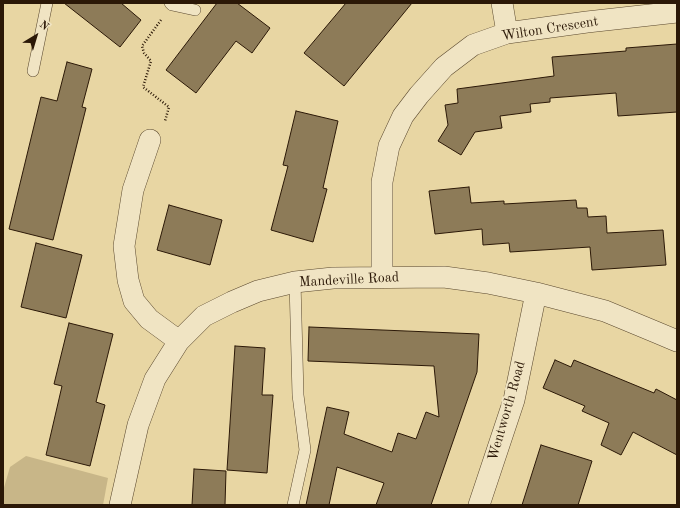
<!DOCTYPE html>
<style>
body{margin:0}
#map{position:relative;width:680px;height:508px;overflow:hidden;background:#e8d6a3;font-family:"Old Standard TT",serif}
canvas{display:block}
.frame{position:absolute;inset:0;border:4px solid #2b1807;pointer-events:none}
.north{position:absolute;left:16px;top:16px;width:40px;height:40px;-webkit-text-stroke:3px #f0e4c3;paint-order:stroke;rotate:38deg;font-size:11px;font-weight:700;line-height:16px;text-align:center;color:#2b1807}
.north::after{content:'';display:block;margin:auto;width:14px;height:18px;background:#2b1807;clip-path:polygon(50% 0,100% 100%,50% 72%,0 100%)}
</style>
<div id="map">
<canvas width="680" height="508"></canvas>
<div class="frame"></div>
<div class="north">N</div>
</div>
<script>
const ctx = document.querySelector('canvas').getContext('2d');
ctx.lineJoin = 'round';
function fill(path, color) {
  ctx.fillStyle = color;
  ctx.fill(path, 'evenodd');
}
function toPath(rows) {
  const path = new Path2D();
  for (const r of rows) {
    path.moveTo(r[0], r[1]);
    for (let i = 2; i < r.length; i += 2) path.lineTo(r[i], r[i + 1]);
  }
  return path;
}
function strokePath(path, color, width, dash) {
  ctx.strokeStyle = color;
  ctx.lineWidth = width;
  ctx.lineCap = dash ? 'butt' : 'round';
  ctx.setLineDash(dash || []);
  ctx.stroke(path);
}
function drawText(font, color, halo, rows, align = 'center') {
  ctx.font = font + ' "Old Standard TT",serif';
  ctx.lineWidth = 4;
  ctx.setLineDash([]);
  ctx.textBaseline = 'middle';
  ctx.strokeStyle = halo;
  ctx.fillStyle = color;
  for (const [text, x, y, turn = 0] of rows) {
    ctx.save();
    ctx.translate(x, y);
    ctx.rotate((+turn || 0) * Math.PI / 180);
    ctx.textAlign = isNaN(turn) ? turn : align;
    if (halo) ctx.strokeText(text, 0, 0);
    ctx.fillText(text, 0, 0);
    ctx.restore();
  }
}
const green = toPath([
 [26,456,108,478,103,505,3,505,3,491,10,467]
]);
const building = toPath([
 [64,3,121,3,141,20,120,47,64,3],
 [217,3,237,3,270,28,252,53,236,41,196,93,166,70,217,3],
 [346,3,412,3,344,86,304,53,346,3],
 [677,44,677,112,618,116,616,93,550,98,550,102,530,104,531,112,500,116,502,128,475,132,461,155,438,141,448,125,445,105,458,103,457,89,554,76,552,57,626,51,626,48,677,44],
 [67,62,92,69,82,107,86,108,53,240,9,229,41,97,57,101,67,62],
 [296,111,338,121,323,188,327,189,313,242,271,230,288,166,283,165,296,111],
 [469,187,471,203,504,201,504,204,576,200,577,208,587,208,588,217,606,216,607,233,663,230,666,265,592,270,590,247,510,252,509,243,483,245,482,229,435,234,429,191,469,187],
 [169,205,222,220,210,265,157,250,169,205],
 [36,243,82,255,66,318,21,307,36,243],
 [69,323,113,334,96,402,105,405,90,466,46,455,62,386,54,384,69,323],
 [309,327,479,334,477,372,431,505,376,505,384,483,337,467,329,505,306,505,327,407,349,412,344,434,392,452,398,433,416,439,426,412,439,417,434,366,308,361,309,327],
 [235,346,265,348,262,395,273,395,267,473,227,470,235,346],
 [555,360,571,367,574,360,654,393,656,389,677,400,677,455,633,432,621,455,601,445,609,423,582,411,585,406,543,388,555,360],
 [541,445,592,461,578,505,522,505,541,445],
 [194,469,226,471,225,505,192,505,194,469]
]);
const path = toPath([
 [161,20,142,46,144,53,151,61,143,87,169,107,165,121]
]);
const service = toPath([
 [170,3,172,5,195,10],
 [33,71,47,3],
 [293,505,305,450,298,395,295,282]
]);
const minor = toPath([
 [502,3,507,33],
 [150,140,133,190,124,246,128,280,134,301,149,319,179,341],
 [382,278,382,182,389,146,403,116,419,95,444,67,473,45,507,33,587,22,677,12],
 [120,505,138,425,155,379,179,341,204,316,232,302,258,291,295,282,333,278,444,277,488,283,536,293,605,311,658,333,677,341],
 [479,505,514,400,536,293]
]);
const streetNames = [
 ["Wilton Crescent",550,29,-9],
 ["Mandeville Road",349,280,-3],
 ["Wentworth Road",507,411,-74]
];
fill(green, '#c8b688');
fill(building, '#8d7b58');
strokePath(building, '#2b1807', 1);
strokePath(service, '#5a482e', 12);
strokePath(minor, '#5a482e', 22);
strokePath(path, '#2b1807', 2.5, [1, 2]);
strokePath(service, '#f0e4c3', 11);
strokePath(minor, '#f0e4c3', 21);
drawText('14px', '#2b1807', '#f0e4c3', streetNames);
</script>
